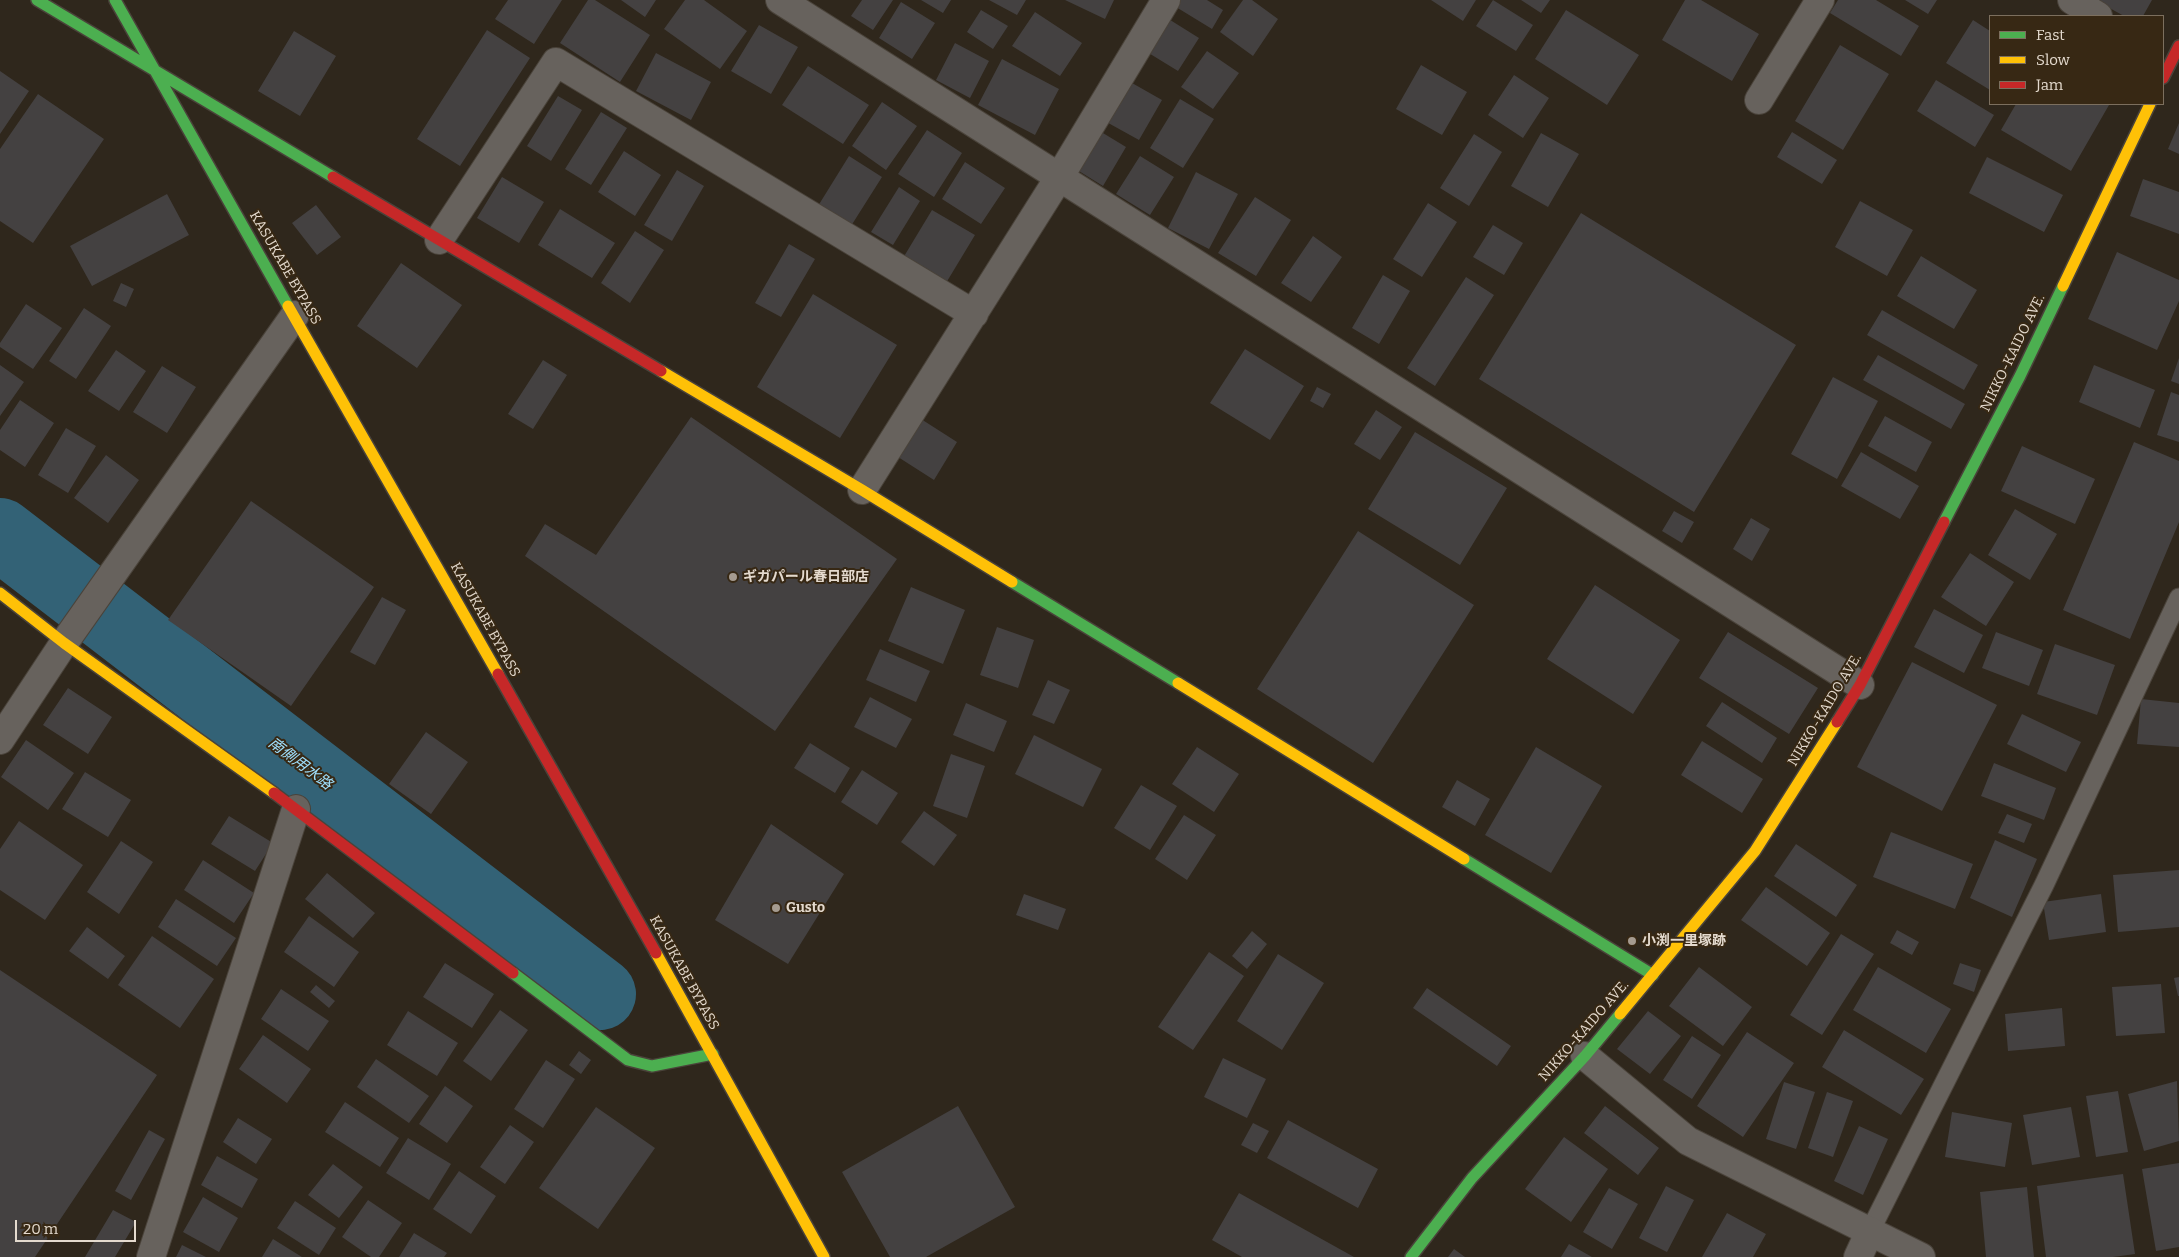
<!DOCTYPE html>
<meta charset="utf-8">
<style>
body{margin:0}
#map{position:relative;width:2179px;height:1257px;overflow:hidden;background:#2f271c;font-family:Bitter,serif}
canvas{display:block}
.legend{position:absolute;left:1989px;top:15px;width:175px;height:90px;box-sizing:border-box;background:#372814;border:1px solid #7c6f5e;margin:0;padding:6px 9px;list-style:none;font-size:15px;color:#e4dace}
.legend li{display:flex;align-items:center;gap:10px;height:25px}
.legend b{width:25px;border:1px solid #7c6f5e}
.scale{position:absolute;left:15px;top:1220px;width:121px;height:22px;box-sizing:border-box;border:2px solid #e4dace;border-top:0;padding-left:6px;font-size:15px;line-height:18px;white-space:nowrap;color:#e4dace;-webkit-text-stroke:4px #372814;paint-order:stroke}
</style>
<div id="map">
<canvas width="2179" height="1257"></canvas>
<ul class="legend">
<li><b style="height:6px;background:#4caf50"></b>Fast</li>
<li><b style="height:6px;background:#ffc107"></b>Slow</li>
<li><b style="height:6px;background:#c62828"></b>Jam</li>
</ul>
<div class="scale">20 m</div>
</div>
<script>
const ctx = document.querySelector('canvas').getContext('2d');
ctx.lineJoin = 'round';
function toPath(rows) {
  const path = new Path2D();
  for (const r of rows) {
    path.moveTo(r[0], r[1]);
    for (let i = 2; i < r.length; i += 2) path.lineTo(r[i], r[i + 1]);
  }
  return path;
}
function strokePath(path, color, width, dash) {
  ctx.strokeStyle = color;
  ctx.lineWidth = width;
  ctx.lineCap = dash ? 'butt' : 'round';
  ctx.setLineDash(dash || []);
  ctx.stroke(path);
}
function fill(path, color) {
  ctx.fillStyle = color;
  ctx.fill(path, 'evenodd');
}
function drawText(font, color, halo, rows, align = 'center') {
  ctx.font = font + ' Bitter,"Noto Sans JP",serif';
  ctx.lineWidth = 4;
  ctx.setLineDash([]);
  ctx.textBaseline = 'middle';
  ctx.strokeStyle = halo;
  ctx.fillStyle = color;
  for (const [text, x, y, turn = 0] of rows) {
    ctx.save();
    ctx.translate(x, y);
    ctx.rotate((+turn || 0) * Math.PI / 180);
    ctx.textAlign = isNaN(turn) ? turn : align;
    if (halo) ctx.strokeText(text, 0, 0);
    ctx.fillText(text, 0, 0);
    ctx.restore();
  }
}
const river = toPath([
 [0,534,600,994]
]);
const building = toPath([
 [508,0,562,0,534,44,495,19],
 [588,0,595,0,650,35,620,82,560,43],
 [621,0,656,0,645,17],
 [685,0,704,0,747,31,720,69,664,29],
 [862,0,893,0,873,30,851,16],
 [921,0,951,0,943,13],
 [989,0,1026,0,1017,15],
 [1065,0,1114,0,1105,19],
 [1181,0,1207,0,1223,10,1212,29,1176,7],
 [1243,0,1252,0,1278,19,1253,56,1220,32],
 [1431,0,1476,0,1463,21],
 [1493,0,1533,25,1516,51,1476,26],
 [1521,0,1550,0,1541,13],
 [1685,0,1701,0,1759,34,1732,81,1662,40],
 [1838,0,1876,0,1919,26,1901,56,1830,13],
 [1905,0,1937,0,1928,14],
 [2095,0,2152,0,2143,16,2124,16],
 [901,2,935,23,912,59,879,38],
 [981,10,1008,26,993,49,967,32],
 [1566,10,1639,55,1607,105,1535,59],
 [1035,12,1082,43,1060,76,1012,46],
 [1167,18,1199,38,1178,71,1147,52],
 [1973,20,1990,31,1990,90,1946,63],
 [759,25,798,47,771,94,731,71],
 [487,30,530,58,460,166,417,139],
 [294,31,336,56,300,116,258,91],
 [955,43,989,61,970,98,936,80],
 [1840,45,1889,74,1843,150,1795,121],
 [1207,51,1239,73,1213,109,1181,87],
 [656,53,711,82,691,120,636,91],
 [1002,59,1059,89,1035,135,978,105],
 [1421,65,1467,92,1442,135,1396,109],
 [808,66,869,105,843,144,782,105],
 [0,71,29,91,0,134],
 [1514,75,1549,98,1523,138,1488,115],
 [1125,79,1162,100,1139,140,1101,119],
 [1936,80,1994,115,1975,147,1917,111],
 [38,94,104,139,33,243,0,221,0,149],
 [558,96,582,110,551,161,527,146],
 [1180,99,1214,119,1183,168,1150,148],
 [882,102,917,126,886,170,852,146],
 [2016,104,2107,104,2109,105,2071,171,2001,130],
 [601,112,627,128,591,185,565,169],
 [2179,123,2179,154,2168,149],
 [927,130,962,153,934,197,898,174],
 [1098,130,1126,147,1103,186,1074,168],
 [1792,132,1837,160,1822,184,1777,157],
 [1541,133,1579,154,1548,207,1511,186],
 [1474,134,1502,152,1469,206,1440,188],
 [624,151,661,175,635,216,598,192],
 [849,156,882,177,851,226,818,206],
 [1140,156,1174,177,1150,215,1116,194],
 [1987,157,2063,195,2044,232,1969,193],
 [965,162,1005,188,981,224,942,199],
 [677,170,704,186,672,241,644,225],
 [1196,172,1238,194,1209,249,1168,228],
 [502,177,544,202,519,243,477,218],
 [2143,179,2179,192,2179,234,2130,216],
 [899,187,920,201,893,245,871,232],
 [167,194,189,235,92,286,70,246],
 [1255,197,1291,220,1256,276,1218,253],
 [1860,201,1913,230,1887,276,1835,247],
 [1428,203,1457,222,1422,277,1393,259],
 [316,205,341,237,317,255,292,223],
 [560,209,615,243,592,278,538,245],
 [932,210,975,235,943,288,900,263],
 [1581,213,1796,345,1694,512,1479,379],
 [1493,225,1523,243,1504,275,1473,257],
 [635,231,664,250,630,303,601,283],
 [1313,236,1342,257,1311,302,1281,283],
 [789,244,815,259,781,317,755,303],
 [2117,252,2179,280,2179,301,2157,350,2088,319],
 [1921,256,1977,290,1954,329,1897,296],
 [401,263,462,305,417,368,357,326],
 [1383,275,1410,291,1379,344,1352,328],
 [1466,277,1494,295,1435,386,1407,368],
 [121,283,134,289,126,307,113,301],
 [813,294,897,345,840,438,757,387],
 [26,304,62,328,33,369,0,347,0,343],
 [84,308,111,326,76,379,49,361],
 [1882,310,1978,365,1964,390,1867,335],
 [1245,349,1304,386,1270,440,1210,403],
 [116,350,146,371,119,411,88,391],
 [1878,355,1965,404,1951,429,1863,380],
 [2179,358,2179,384,2171,381],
 [543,360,567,375,533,429,508,414],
 [0,365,24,382,0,416],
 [2094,365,2155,390,2140,428,2079,402],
 [162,366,196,387,167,433,133,412],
 [1833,377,1878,401,1837,479,1791,454],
 [1317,387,1331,394,1323,408,1310,401],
 [2171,392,2179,395,2179,442,2157,435],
 [20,400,54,423,25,467,0,450,0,430],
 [1376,410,1402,427,1380,460,1354,444],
 [1885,416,1932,442,1916,472,1868,446],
 [691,417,897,559,775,731,525,556,545,524,596,555],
 [921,419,957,442,934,480,898,457],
 [66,428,96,446,68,493,38,475],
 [1415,432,1507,488,1460,565,1368,509],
 [2134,442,2179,461,2179,522,2130,639,2063,610],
 [2022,446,2095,479,2075,524,2001,491],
 [1861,452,1919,486,1900,519,1841,486],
 [106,455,139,480,108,523,74,498],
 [251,501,374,587,291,706,168,620],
 [2015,509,2057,534,2030,580,1988,555],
 [1674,511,1694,522,1682,543,1662,531],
 [1751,518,1770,529,1752,561,1733,549],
 [1358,531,1474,605,1373,763,1257,689],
 [1970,553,2014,582,1986,626,1941,597],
 [1595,585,1680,640,1633,714,1547,659],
 [911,587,965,610,943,664,888,641],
 [382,597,406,610,375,665,350,652],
 [1934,609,1983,635,1964,673,1914,647],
 [997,627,1034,640,1018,688,980,675],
 [1728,632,1818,688,1789,734,1699,678],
 [1996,632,2043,650,2029,686,1982,668],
 [2055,644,2115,665,2097,715,2037,694],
 [880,649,930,671,916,702,866,680],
 [1912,662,1997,705,1942,811,1857,767],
 [1048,680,1070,690,1054,724,1032,715],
 [68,688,112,717,88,754,43,725],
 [870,697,912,719,896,748,854,727],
 [2141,699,2179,703,2179,747,2137,744],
 [1722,702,1777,738,1762,763,1706,726],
 [966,703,1007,721,994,752,953,735],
 [2022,714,2081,742,2066,772,2007,744],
 [426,732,468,762,431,814,389,784],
 [1034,735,1102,769,1083,807,1015,774],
 [26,740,74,773,48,810,1,777],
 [1702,741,1763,779,1742,813,1681,775],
 [810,743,850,768,835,793,794,768],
 [1197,747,1239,774,1214,812,1172,784],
 [1536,747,1602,786,1551,873,1485,835],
 [951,754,985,766,967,818,933,806],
 [1994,763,2056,788,2044,820,1981,796],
 [862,770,898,793,877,825,841,802],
 [85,772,131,800,108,837,62,809],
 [1457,780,1490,799,1475,826,1442,807],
 [1141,785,1177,806,1150,850,1114,828],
 [924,811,957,835,934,866,901,842],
 [2007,814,2032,824,2024,843,1998,833],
 [1184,815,1216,835,1187,880,1155,859],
 [229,816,273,843,255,871,211,844],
 [19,821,83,865,45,920,0,890,0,849],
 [771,824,844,874,788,964,715,920],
 [1891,832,1973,864,1955,909,1873,877],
 [1995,840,2037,859,2012,917,1970,898],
 [121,841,153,862,119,914,87,892],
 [1796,844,1857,885,1836,917,1774,876],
 [203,860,254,893,234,923,184,890],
 [2179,870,2179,927,2118,932,2113,875],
 [327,873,375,913,353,938,305,899],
 [1766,887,1830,933,1807,966,1741,920],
 [1024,894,1066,909,1058,930,1016,915],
 [2101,894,2106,932,2049,940,2043,902],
 [176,899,236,938,217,966,158,927],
 [309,916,359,952,334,987,284,952],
 [87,927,125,956,108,979,69,951],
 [1897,930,1919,942,1912,955,1890,943],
 [1252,931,1267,944,1247,969,1232,956],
 [1841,934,1874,954,1822,1035,1790,1015],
 [152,936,214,979,180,1028,118,985],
 [1209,952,1244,976,1193,1050,1158,1027],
 [1278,954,1324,983,1282,1050,1237,1021],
 [445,963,494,994,472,1028,423,997],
 [1960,963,1981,970,1974,992,1953,984],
 [1699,967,1752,1007,1723,1046,1669,1006],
 [1878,967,1951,1009,1926,1053,1853,1010],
 [0,970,157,1075,35,1257,0,1257],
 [2179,977,2179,996,2178,996,2174,978],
 [2161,984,2165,1033,2116,1036,2112,987],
 [316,985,335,1001,329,1008,310,992],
 [1427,988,1511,1046,1497,1066,1413,1008],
 [281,989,329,1021,308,1051,261,1019],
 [2062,1008,2065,1046,2008,1051,2005,1014],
 [500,1010,528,1030,491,1081,463,1061],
 [408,1011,458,1043,437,1076,387,1045],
 [1648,1011,1681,1036,1650,1074,1617,1049],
 [1844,1030,1924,1079,1901,1115,1822,1067],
 [1747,1032,1794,1063,1743,1137,1697,1106],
 [263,1035,311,1069,287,1103,239,1069],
 [1692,1036,1721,1055,1692,1099,1663,1080],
 [579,1051,591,1060,581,1074,569,1065],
 [1223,1058,1266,1079,1247,1118,1204,1097],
 [376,1059,429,1096,409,1123,357,1087],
 [546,1060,575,1079,543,1128,514,1109],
 [2177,1081,2179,1141,2144,1151,2128,1094],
 [1784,1082,1815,1092,1796,1149,1766,1139],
 [445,1086,473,1106,447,1143,419,1124],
 [2118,1091,2128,1152,2096,1157,2086,1096],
 [1827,1092,1853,1101,1833,1157,1808,1148],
 [345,1102,399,1138,380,1167,325,1132],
 [958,1106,1015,1207,926,1257,890,1257,842,1172],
 [1605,1106,1659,1148,1638,1175,1584,1133],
 [596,1107,655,1148,598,1229,539,1188],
 [2071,1107,2080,1157,2032,1165,2023,1115],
 [1952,1112,2012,1123,2005,1167,1945,1157],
 [238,1118,272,1139,256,1164,223,1142],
 [1288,1120,1378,1169,1358,1208,1267,1158],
 [1253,1123,1269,1131,1257,1153,1241,1145],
 [510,1125,534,1142,505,1184,480,1167],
 [1859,1126,1888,1139,1863,1195,1834,1181],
 [149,1130,165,1139,131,1200,115,1191],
 [1564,1137,1608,1169,1571,1222,1525,1189],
 [408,1138,451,1164,429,1200,386,1173],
 [217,1156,258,1179,242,1208,201,1185],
 [2179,1163,2179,1247,2156,1251,2142,1169],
 [333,1164,363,1187,339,1218,308,1195],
 [459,1171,496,1196,471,1234,433,1209],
 [2123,1174,2135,1254,2113,1257,2046,1257,2037,1186],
 [1666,1186,1694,1200,1667,1252,1639,1238],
 [2027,1187,2034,1257,1986,1257,1980,1192],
 [1609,1188,1638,1204,1612,1249,1583,1232],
 [1239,1193,1354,1257,1242,1257,1212,1240],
 [203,1197,238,1218,219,1252,183,1232],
 [368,1200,402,1223,379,1257,371,1257,342,1237],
 [295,1201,336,1228,319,1255,277,1228],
 [113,1210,136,1222,115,1257,85,1257],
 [1727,1213,1766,1234,1753,1257,1702,1257],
 [414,1233,447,1253,444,1257,399,1257],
 [273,1239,302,1257,262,1257],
 [1569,1244,1592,1257,1561,1257],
 [182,1245,206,1257,176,1257],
 [1454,1249,1465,1257,1448,1257]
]);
const lane = toPath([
 [1870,1231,2044,885,2179,598]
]);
const street = toPath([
 [780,0,1860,685],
 [2072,0,2098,16],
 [1759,100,1820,0],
 [439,240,556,62,974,314],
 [862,490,1060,176,1166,0],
 [0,740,64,643,295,315],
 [1585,1056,1688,1141,1921,1257],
 [151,1257,296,809],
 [1858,1257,1870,1231]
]);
const fast = toPath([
 [37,0,333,177],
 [115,0,288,306],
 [1944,522,2020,376,2063,286],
 [1012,582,1178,683],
 [1464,859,1653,975],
 [513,973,628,1060,652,1066,713,1054],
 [1411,1257,1472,1178,1585,1056,1620,1014]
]);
const slow = toPath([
 [2063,286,2150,104],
 [288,306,498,674],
 [661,371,862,490,1012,582],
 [0,593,64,643,274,793],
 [1178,683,1464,859],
 [656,953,824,1257],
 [1620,1014,1755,851,1837,722]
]);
const jam = toPath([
 [2163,78,2179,46],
 [333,177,661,371],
 [498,674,656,953],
 [1837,722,1860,685,1944,522],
 [274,793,513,973]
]);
const markers = [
 [733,577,5,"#a59b90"],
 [776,908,5,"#a59b90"],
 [1632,941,5,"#a59b90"]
];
const streetNames = [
 ["KASUKABE BYPASS",285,268,60],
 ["NIKKO-KAIDO AVE.",2013,353,-64],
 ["KASUKABE BYPASS",485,620,61],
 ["NIKKO-KAIDO AVE.",1825,710,-59],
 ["KASUKABE BYPASS",684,973,61],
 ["NIKKO-KAIDO AVE.",1584,1031,-49]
];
const poiNames = [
 ["ギガパール春日部店",743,577],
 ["Gusto",786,908],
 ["小渕一里塚跡",1642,941]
];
const waterNames = [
 ["南側用水路",300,764,37]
];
strokePath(river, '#336276', 72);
fill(building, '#444141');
strokePath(lane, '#4a433a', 21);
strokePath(street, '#4a433a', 30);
strokePath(fast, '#4a433a', 14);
strokePath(slow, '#4a433a', 14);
strokePath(jam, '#4a433a', 14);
strokePath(lane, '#67625d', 19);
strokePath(street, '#67625d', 28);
strokePath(fast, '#4caf50', 11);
strokePath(slow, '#ffc107', 11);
strokePath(jam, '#c62828', 11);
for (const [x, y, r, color] of markers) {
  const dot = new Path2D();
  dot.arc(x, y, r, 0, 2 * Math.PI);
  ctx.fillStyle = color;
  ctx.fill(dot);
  strokePath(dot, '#372814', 2);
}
drawText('14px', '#e4dace', '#372814', streetNames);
drawText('bold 14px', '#e4dace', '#372814', poiNames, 'left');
drawText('italic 15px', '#9fe0fe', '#372814', waterNames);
</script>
